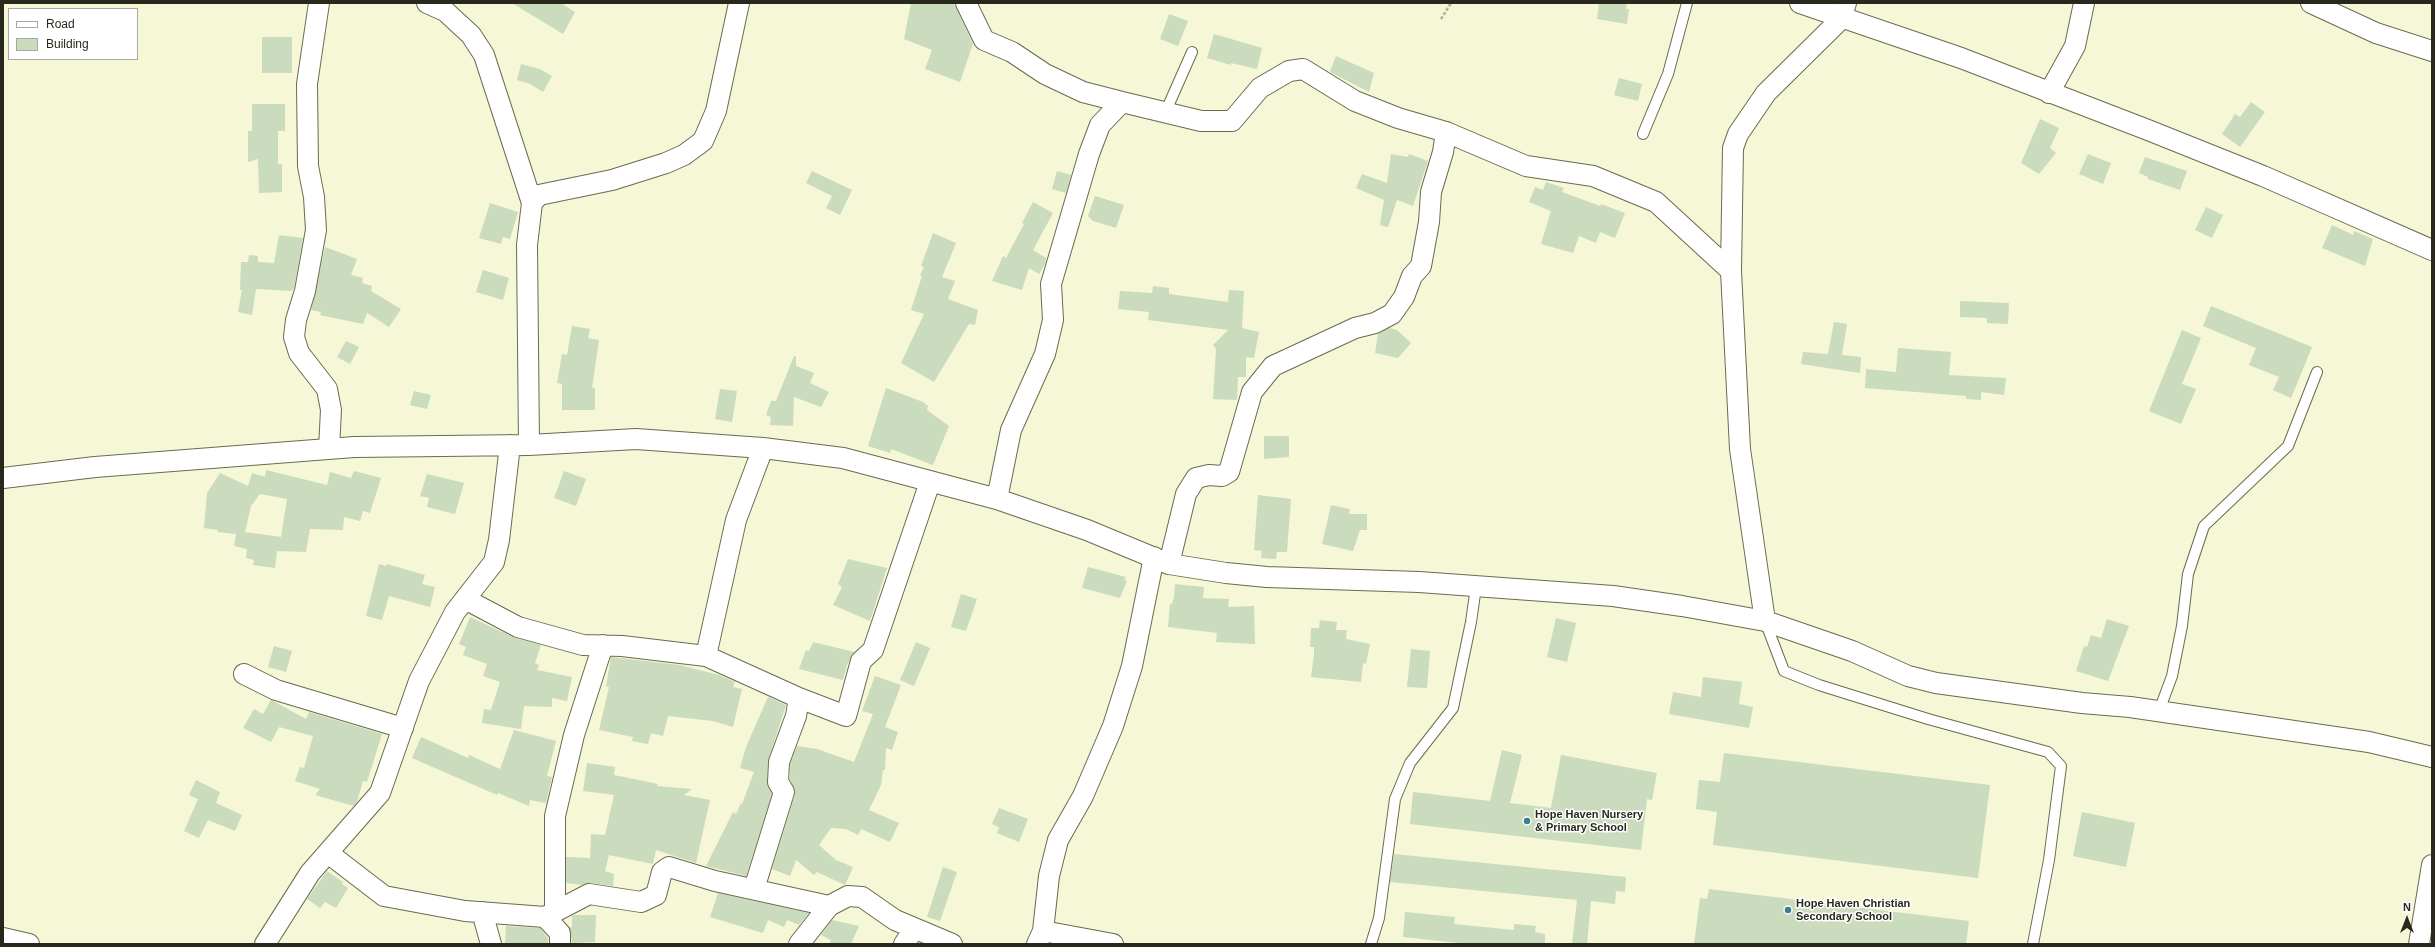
<!DOCTYPE html>
<style>
body{margin:0}
#map{position:relative;width:2435px;height:947px;overflow:hidden;background:#f5f7d6;font-family:Arial,sans-serif}
canvas{display:block}
.frame{position:absolute;inset:0;border:4px solid #28281c;pointer-events:none}
.legend{position:absolute;left:8px;top:8px;width:130px;height:52px;box-sizing:border-box;background:#fff;border:1px solid #a9a9a4;margin:0;padding:5px 7px;list-style:none;font-size:12px;color:#28281c}
.legend li{display:flex;align-items:center;gap:8px;height:20px}
.legend b{width:20px;border:1px solid #a9a9a4}
.north{position:absolute;left:2387px;top:899px;width:40px;height:40px;-webkit-text-stroke:3px #fff;paint-order:stroke;rotate:0deg;font-size:11px;font-weight:700;line-height:16px;text-align:center;color:#28281c}
.north::after{content:'';display:block;margin:auto;width:14px;height:18px;background:#28281c;clip-path:polygon(50% 0,100% 100%,50% 72%,0 100%)}
</style>
<div id="map">
<canvas width="2435" height="947"></canvas>
<div class="frame"></div>
<ul class="legend">
<li><b style="height:5px;background:#fff"></b>Road</li>
<li><b style="height:11px;background:#cadbbe"></b>Building</li>
</ul>
<div class="north">N</div>
</div>
<script>
const ctx = document.querySelector('canvas').getContext('2d');
ctx.lineJoin = 'round';
function fill(path, color) {
  ctx.fillStyle = color;
  ctx.fill(path, 'evenodd');
}
function toPath(rows) {
  const path = new Path2D();
  for (const r of rows) {
    path.moveTo(r[0], r[1]);
    for (let i = 2; i < r.length; i += 2) path.lineTo(r[i], r[i + 1]);
  }
  return path;
}
function strokePath(path, color, width, dash) {
  ctx.strokeStyle = color;
  ctx.lineWidth = width;
  ctx.lineCap = dash ? 'butt' : 'round';
  ctx.setLineDash(dash || []);
  ctx.stroke(path);
}
function drawText(font, color, halo, rows, align = 'center') {
  ctx.font = font + ' Arial,sans-serif';
  ctx.lineWidth = 3;
  ctx.setLineDash([]);
  ctx.textBaseline = 'middle';
  ctx.strokeStyle = halo;
  ctx.fillStyle = color;
  for (const [text, x, y, turn = 0] of rows) {
    ctx.save();
    ctx.translate(x, y);
    ctx.rotate((+turn || 0) * Math.PI / 180);
    ctx.textAlign = isNaN(turn) ? turn : align;
    if (halo) ctx.strokeText(text, 0, 0);
    ctx.fillText(text, 0, 0);
    ctx.restore();
  }
}
const building = toPath([
 [512,3,561,3,575,12,563,34],
 [911,3,950,3,955,5,973,44,960,82,925,69,932,50,904,39],
 [1599,3,1627,3,1626,9,1629,9,1627,24,1597,19],
 [1169,14,1188,21,1178,46,1160,39],
 [1214,34,1262,48,1257,69,1231,63,1231,65,1207,58],
 [262,37,292,37,292,73,262,73],
 [1336,56,1374,73,1369,92,1330,72],
 [521,64,540,69,552,76,543,92,530,84,517,80],
 [1619,78,1642,84,1638,101,1614,95],
 [2251,102,2265,112,2240,147,2222,134,2235,114,2240,117],
 [252,104,285,104,285,131,278,131,278,164,282,164,282,192,259,193,258,159,248,162,248,131,252,131],
 [2040,119,2059,128,2050,148,2056,153,2039,174,2021,163],
 [1391,154,1408,157,1409,154,1428,161,1413,206,1397,200,1388,227,1380,225,1384,200,1356,188,1362,174,1387,183],
 [2088,154,2111,163,2103,184,2079,174],
 [2145,157,2187,171,2180,190,2148,179,2148,177,2139,173],
 [812,171,852,190,840,215,826,208,832,196,806,183],
 [1057,171,1071,175,1066,193,1052,189],
 [1546,182,1564,188,1562,192,1600,206,1601,204,1625,213,1615,238,1600,232,1596,243,1579,236,1573,253,1541,244,1551,211,1529,202,1535,187,1543,190],
 [1095,196,1124,205,1116,228,1093,221,1088,216],
 [1033,202,1053,213,1033,250,1046,258,1045,264,1039,274,1029,268,1022,290,992,281,1003,256,1006,258,1024,224,1022,223],
 [490,203,518,212,510,239,503,237,501,244,479,238],
 [2206,207,2223,215,2212,238,2195,230],
 [2332,225,2353,235,2354,231,2373,239,2365,266,2322,248],
 [933,233,956,243,942,277,955,281,948,299,978,310,975,325,969,324,934,382,901,363,924,314,911,310,922,276,920,275,924,267,921,266],
 [279,235,303,238,294,288,291,291,256,289,252,315,238,312,242,290,240,290,241,262,248,262,249,255,258,256,258,262,274,263],
 [325,247,357,259,351,275,363,278,362,283,372,286,371,291,401,309,389,327,367,313,363,324,320,315,321,312,311,310],
 [483,270,509,278,503,300,476,292],
 [1153,286,1169,288,1169,294,1228,302,1229,290,1244,291,1242,328,1259,332,1254,358,1246,357,1246,377,1238,377,1237,400,1213,399,1216,349,1213,345,1228,330,1148,320,1149,312,1118,309,1120,291,1152,293],
 [1960,301,2009,303,2008,324,1987,323,1987,318,1960,317],
 [2211,306,2312,347,2291,398,2273,390,2279,377,2249,365,2256,348,2203,326],
 [1834,322,1847,324,1842,355,1861,357,1860,373,1801,364,1803,352,1828,354],
 [572,326,590,329,588,338,599,340,592,388,595,388,595,410,562,410,562,384,557,383,562,354,567,355],
 [1389,328,1397,330,1411,343,1398,358,1375,353,1378,334],
 [2182,330,2201,338,2182,384,2196,389,2181,424,2149,411],
 [346,341,359,347,350,364,337,357],
 [1898,348,1951,352,1949,375,2006,378,2004,395,1981,392,1981,400,1966,399,1966,396,1865,388,1866,369,1896,372],
 [794,356,796,356,796,366,814,373,810,383,829,392,821,407,794,397,793,426,770,425,771,417,766,415,771,401,776,401],
 [886,388,923,402,928,406,927,410,949,426,933,465,891,449,890,453,868,446],
 [720,389,737,391,732,422,715,419],
 [414,391,431,395,427,409,410,405],
 [1264,436,1289,436,1289,457,1264,459],
 [266,470,327,485,330,472,351,478,354,471,381,478,370,513,363,511,360,521,344,517,343,530,310,529,306,552,277,551,275,568,253,565,254,560,246,558,247,549,234,546,236,534,217,532,218,530,204,528,207,493,220,473,248,486,252,473,265,477],
 [260,494,287,499,281,537,245,532,251,506],
 [564,471,586,479,576,506,554,498],
 [427,474,464,483,455,514,427,507,429,498,420,496],
 [1258,495,1291,499,1287,552,1277,552,1276,559,1261,558,1262,551,1254,550],
 [1331,505,1350,509,1349,514,1367,514,1367,530,1360,530,1353,551,1322,544],
 [848,559,887,568,870,621,833,605,842,587,838,584],
 [379,564,386,566,387,564,425,575,422,584,435,587,430,607,389,596,382,620,366,616],
 [1088,567,1126,577,1124,580,1127,581,1120,598,1082,588],
 [1175,584,1204,587,1203,598,1229,599,1228,607,1254,606,1255,644,1216,642,1217,633,1168,627,1170,604,1172,604,1174,597],
 [961,594,977,599,966,631,951,627],
 [470,617,513,637,541,645,535,663,539,665,537,670,572,677,567,701,552,698,552,707,524,706,521,729,482,723,484,709,491,710,500,682,483,676,487,664,463,655,466,647,459,644],
 [1556,618,1576,623,1567,662,1547,657],
 [2107,619,2129,626,2108,681,2076,671,2084,646,2087,647,2091,635,2101,638],
 [1320,620,1337,622,1336,630,1347,630,1346,639,1370,644,1366,664,1363,663,1361,682,1311,677,1314,654,1314,647,1310,647,1311,628,1319,628],
 [813,642,854,652,847,665,843,680,799,669,806,650,809,651],
 [916,642,930,648,914,686,900,680],
 [274,646,292,651,286,672,268,667],
 [1411,649,1430,651,1427,688,1407,687],
 [611,657,680,665,719,675,735,682,733,687,742,689,733,727,713,721,668,716,663,736,651,733,648,744,632,741,633,737,599,730,609,687,606,686],
 [875,676,901,685,885,727,898,732,892,750,886,748,885,770,883,770,881,785,869,810,899,823,890,842,861,829,858,835,846,829,831,828,819,845,836,860,853,867,845,885,817,872,814,875,796,860,790,876,772,869,795,795,795,790,790,779,790,764,797,746,817,749,854,762,873,714,862,711],
 [1703,677,1742,682,1739,704,1753,707,1749,728,1669,714,1673,692,1701,697],
 [768,697,786,705,768,761,767,782,772,794,746,876,706,866,733,812,736,814,741,803,742,804,754,772,740,768,746,747],
 [271,700,306,719,309,712,382,734,367,782,363,781,357,802,354,806,315,795,320,789,295,781,300,767,304,768,313,736,279,727,271,742,243,728,254,709,263,714],
 [514,730,556,741,547,776,552,777,546,803,530,800,529,806,498,793,497,795,412,758,421,737,468,758,469,755,500,769],
 [1502,750,1522,755,1510,803,1551,808,1561,755,1657,773,1652,800,1647,799,1641,850,1410,824,1413,792,1490,801],
 [1724,753,1990,785,1978,878,1713,845,1717,812,1696,809,1699,780,1720,782],
 [587,763,615,767,614,775,658,784,657,786,692,789,684,795,710,800,696,863,656,850,653,864,609,855,605,871,614,874,613,886,591,883,582,885,566,883,566,857,590,858,591,834,605,835,614,795,583,791],
 [196,780,220,792,216,803,242,815,235,831,208,820,199,838,184,831,198,799,189,795],
 [999,808,1028,819,1019,842,997,833,999,827,992,824],
 [2082,812,2135,823,2126,867,2073,856],
 [1394,854,1626,877,1625,892,1616,891,1615,904,1591,901,1587,944,1572,944,1577,900,1390,882],
 [943,867,957,872,940,921,927,917],
 [327,871,343,882,342,884,348,888,336,908,325,902,320,908,307,899],
 [1709,889,1969,921,1966,944,1694,944,1700,898,1707,899],
 [718,893,809,913,799,925,787,920,784,927,768,920,763,933,710,917],
 [1405,912,1455,917,1454,924,1514,930,1514,924,1536,926,1535,932,1545,934,1545,944,1468,944,1403,937],
 [574,915,596,915,595,942,572,943,569,927,572,927,572,916],
 [832,920,859,926,851,944,829,944,831,940,821,935],
 [506,926,540,928,548,938,548,944,505,944]
]);
const path = toPath([
 [1441,19,1451,3]
]);
const lane = toPath([
 [1165,113,1192,52],
 [1643,134,1668,74,1687,3],
 [1765,621,1784,671,1819,685,1928,719,2048,752,2061,766,2049,860,2033,944],
 [2159,711,2172,676,2182,626,2188,574,2204,526,2288,446,2317,372],
 [1371,944,1379,918,1395,799,1410,763,1453,708,1471,622,1476,587]
]);
const street = toPath([
 [319,3,307,84,308,166,314,197,316,230,305,291,296,320,294,337,299,353,327,389,331,410,329,449],
 [427,3,445,11,471,35,484,55,532,203],
 [966,3,984,40,1012,52,1045,74,1083,92,1122,102],
 [1800,3,1961,58,2148,130,2263,176,2432,250],
 [2311,3,2376,33,2432,51],
 [2049,93,2075,46,2084,3],
 [529,445,527,245,532,203,539,195,612,180,666,163,684,155,703,141,716,111,739,3],
 [3,478,95,467,354,447,529,445,636,439,763,448,843,458,997,499,1087,530,1169,564,1226,573,1267,577,1419,582,1613,596,1682,606,1765,621,1852,651,1908,676,1936,683,2082,703,2130,707,2369,742,2432,757],
 [997,499,1011,430,1045,354,1053,320,1051,284,1089,154,1100,125,1122,102,1201,121,1232,121,1260,88,1289,71,1303,69,1355,101,1398,118,1446,132,1526,166,1593,176,1656,202,1731,271],
 [1169,564,1186,494,1196,478,1209,475,1222,476,1229,472,1252,392,1273,366,1355,328,1375,323,1392,314,1404,297,1412,276,1421,266,1429,222,1431,192,1443,152,1446,132],
 [465,599,518,627,583,645,622,646,706,656,799,698,796,716,779,762,778,782,784,792,754,889],
 [1765,621,1740,449,1731,271,1733,148,1738,134,1766,93,1841,19,1846,3],
 [706,656,736,520,763,448],
 [244,674,276,690,403,728],
 [799,698,846,716,861,661,873,650,930,482],
 [328,853,384,896,465,911,545,917,589,894,641,902,656,895,662,872,669,867,715,881,829,906,848,896,862,897,895,920,952,944],
 [482,912,491,944],
 [555,912,555,816,574,735,603,645],
 [545,917,560,933,560,944],
 [1043,931,1113,944],
 [3,938,29,944],
 [265,944,310,873,380,793,419,681,455,612,494,562,499,540,510,445],
 [799,944,829,906],
 [904,944,914,929],
 [1037,944,1043,931,1049,876,1058,840,1083,796,1113,726,1132,666,1154,557],
 [2419,944,2432,865]
]);
const markers = [
 [1527,821,4,"#3d7d90"],
 [1788,910,4,"#3d7d90"]
];
const poiNames = [
 ["Hope Haven Nursery",1535,815],
 ["& Primary School",1535,828],
 ["Hope Haven Christian",1796,904],
 ["Secondary School",1796,917]
];
fill(building, '#cadbbe');
strokePath(lane, '#6a6b4e', 12);
strokePath(street, '#6a6b4e', 22);
strokePath(path, '#b2b399', 2.5, [3, 2]);
strokePath(lane, '#fff', 10);
strokePath(street, '#fff', 20);
for (const [x, y, r, color] of markers) {
  const dot = new Path2D();
  dot.arc(x, y, r, 0, 2 * Math.PI);
  ctx.fillStyle = color;
  ctx.fill(dot);
  strokePath(dot, '#fff', 1.5);
}
drawText('bold 11px', '#28281c', '#fff', poiNames, 'left');
</script>
